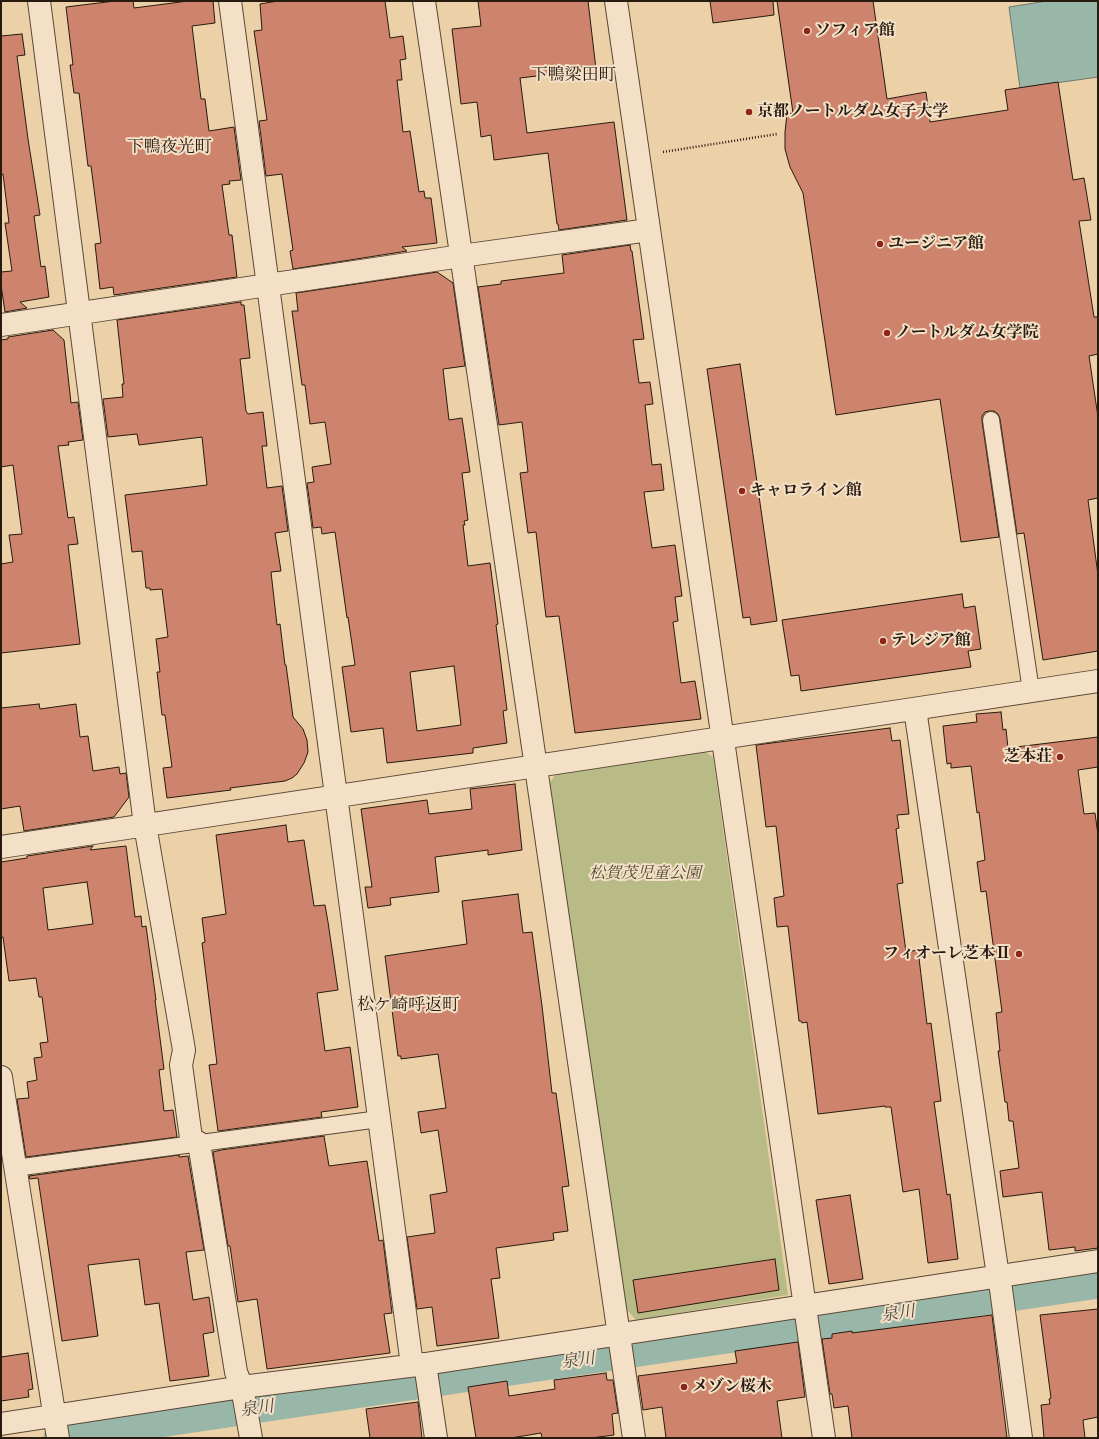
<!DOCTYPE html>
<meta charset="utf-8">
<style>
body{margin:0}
#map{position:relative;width:1099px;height:1439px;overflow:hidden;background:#ecd0a8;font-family:"Old Standard TT",serif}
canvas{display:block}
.frame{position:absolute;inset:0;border:2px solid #271a0f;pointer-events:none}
</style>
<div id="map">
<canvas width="1099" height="1439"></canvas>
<div class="frame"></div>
</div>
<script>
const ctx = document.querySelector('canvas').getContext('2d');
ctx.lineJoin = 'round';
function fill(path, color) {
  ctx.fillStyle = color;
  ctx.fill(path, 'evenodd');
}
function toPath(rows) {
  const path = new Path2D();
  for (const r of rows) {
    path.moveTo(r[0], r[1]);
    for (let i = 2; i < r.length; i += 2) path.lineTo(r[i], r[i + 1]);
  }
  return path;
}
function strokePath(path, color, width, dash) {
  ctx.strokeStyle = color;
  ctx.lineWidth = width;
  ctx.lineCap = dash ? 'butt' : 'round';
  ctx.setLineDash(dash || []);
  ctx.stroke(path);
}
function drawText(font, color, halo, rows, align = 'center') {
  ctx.font = font + ' "Old Standard TT","Noto Serif JP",serif';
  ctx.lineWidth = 4;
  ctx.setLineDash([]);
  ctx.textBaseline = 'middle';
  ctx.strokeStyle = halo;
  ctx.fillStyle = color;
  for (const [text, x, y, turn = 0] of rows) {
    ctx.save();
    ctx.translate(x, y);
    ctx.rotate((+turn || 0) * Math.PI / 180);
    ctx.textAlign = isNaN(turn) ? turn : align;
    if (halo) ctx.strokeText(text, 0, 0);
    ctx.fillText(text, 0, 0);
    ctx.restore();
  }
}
const green = toPath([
 [703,750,713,757,788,1295,636,1320,620,1302,548,785,558,771]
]);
const water = toPath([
 [1047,1,1098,1,1098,77,1020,88,1009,7,1047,1]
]);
const canal = toPath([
 [58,1438,1098,1284]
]);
const building = toPath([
 [115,1,133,1,134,8,188,1,213,1,215,23,192,26,201,99,205,99,209,131,234,127,241,180,229,181,230,184,222,185,229,235,232,235,237,277,114,295,113,287,100,289,95,244,101,243,91,166,88,166,79,93,74,93,70,65,73,65,66,7,115,1],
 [278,1,385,1,390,38,403,36,406,59,400,60,402,80,397,80,403,132,410,131,419,192,424,191,425,198,431,198,437,243,402,247,407,251,293,269,290,251,293,250,282,174,266,176,259,121,267,120,254,31,262,30,260,4,278,1],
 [478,1,588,1,596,69,520,78,527,133,614,122,627,220,559,230,558,224,557,224,548,153,494,160,491,135,481,137,477,102,461,104,452,29,481,26,478,1],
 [710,1,773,1,774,15,713,23,710,1],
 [777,1,873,1,887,99,926,92,930,122,1008,110,1005,90,1058,82,1073,180,1084,178,1091,220,1079,221,1094,317,1098,317,1098,354,1089,356,1098,417,1098,498,1088,500,1098,575,1098,651,1043,660,1024,533,1017,534,1000,419,998,414,994,411,989,411,985,412,982,416,982,421,999,537,961,542,940,399,836,415,803,193,790,167,785,149,785,132,787,114,793,113,777,1],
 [22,34,25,55,17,56,28,139,40,215,34,216,41,267,45,266,49,297,20,302,27,308,5,312,1,285,1,272,12,271,5,223,9,223,3,174,1,175,1,36,22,34],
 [630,245,631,251,632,251,644,339,633,340,639,383,650,382,653,404,645,405,652,465,661,464,664,490,644,492,652,548,675,545,682,596,675,597,678,621,673,622,681,683,695,681,701,719,575,733,559,616,546,617,536,532,528,533,520,473,528,472,522,422,499,425,478,287,501,284,501,281,564,273,562,255,630,245],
 [437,272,453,283,465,366,443,369,449,420,462,418,470,472,462,473,468,520,464,521,465,525,463,525,468,566,490,563,498,624,496,625,507,710,503,711,507,743,473,748,473,753,387,763,383,728,351,732,342,667,355,665,348,617,347,618,335,532,322,534,321,527,313,528,307,483,314,482,312,467,331,464,325,422,310,424,305,385,302,385,292,311,298,311,296,293,437,272],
 [454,666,461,725,417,731,410,672,454,666],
 [241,302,241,305,244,305,250,358,240,359,246,411,248,414,263,412,267,446,262,446,267,488,282,486,288,531,275,533,281,571,271,572,277,625,280,624,285,665,286,665,293,717,303,729,307,740,308,752,304,763,297,774,292,778,285,781,230,788,231,790,167,798,163,768,172,767,165,715,162,715,157,672,160,672,156,639,168,637,162,589,150,590,150,588,146,588,142,551,132,552,125,495,207,485,202,437,139,445,137,434,108,437,103,399,123,397,122,384,124,384,117,320,241,302],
 [53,330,64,340,71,403,78,402,83,440,68,442,69,445,58,446,68,518,74,517,78,544,68,545,80,644,1,653,1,564,13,562,9,535,22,534,13,465,1,467,1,340,8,339,8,337,53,330],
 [740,364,777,621,751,625,750,617,743,618,707,369,740,364],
 [962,594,964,608,975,606,981,649,968,651,971,667,801,691,799,675,791,676,782,620,962,594],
 [39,704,40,709,76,704,80,737,88,736,93,771,119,767,120,774,126,773,129,797,114,817,24,831,20,806,1,809,1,708,39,704],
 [1001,712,1003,730,1006,729,1008,748,1098,737,1098,767,1078,770,1084,814,1095,813,1098,835,1098,1248,1075,1251,1075,1247,1049,1250,1042,1192,1003,1197,1000,1171,1019,1168,1013,1121,1009,1121,1007,1102,1005,1102,998,1051,1000,1051,996,1013,1002,1012,986,891,981,892,977,862,985,860,979,812,977,813,971,766,951,768,951,763,947,764,943,726,977,722,976,714,1001,712],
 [890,728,892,741,900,740,909,814,897,815,899,828,896,829,903,883,897,884,906,952,918,950,927,1024,931,1023,941,1101,934,1102,947,1195,950,1194,958,1259,928,1263,919,1189,903,1192,891,1107,885,1107,885,1106,818,1114,807,1022,802,1023,801,1021,799,1021,788,926,777,927,774,898,784,896,776,826,766,827,756,745,890,728],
 [515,784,522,850,488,855,488,850,435,857,439,892,390,898,391,905,368,908,365,887,372,887,361,809,427,800,429,814,472,809,470,789,515,784],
 [286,825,288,842,304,840,314,906,325,905,328,922,338,990,317,993,325,1051,350,1047,358,1107,321,1112,322,1117,218,1131,209,1065,217,1064,202,943,205,942,202,918,226,914,216,835,286,825],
 [93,846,90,850,126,846,135,917,141,916,142,927,146,926,156,1000,155,1000,164,1069,159,1070,164,1111,173,1110,177,1137,26,1157,17,1099,29,1098,27,1082,37,1080,34,1058,42,1057,40,1043,48,1042,42,997,39,997,36,978,9,981,3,937,1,938,1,862,27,858,27,856,93,846],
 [87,882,93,924,48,930,43,888,87,882],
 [518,894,523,933,532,932,542,1006,552,1093,556,1093,569,1186,562,1187,568,1231,553,1233,554,1240,496,1248,500,1278,491,1279,499,1338,437,1346,432,1307,417,1309,407,1237,435,1233,430,1195,447,1192,438,1130,421,1133,418,1112,446,1108,438,1054,401,1059,401,1056,398,1056,385,956,467,944,462,901,518,894],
 [324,1136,329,1166,367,1161,379,1241,383,1240,392,1313,384,1314,390,1353,267,1369,257,1299,238,1302,230,1246,228,1246,213,1152,221,1150,324,1136],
 [179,1155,179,1157,188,1156,204,1250,186,1252,193,1300,209,1297,214,1332,203,1334,209,1376,170,1381,159,1303,145,1305,139,1259,88,1265,98,1336,62,1341,38,1178,30,1179,29,1176,179,1155],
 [850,1195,863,1279,829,1284,816,1200,850,1195],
 [775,1259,779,1290,638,1313,633,1280,775,1259],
 [1098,1309,1098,1417,1083,1420,1085,1438,1044,1438,1041,1405,1050,1404,1049,1399,1051,1398,1040,1315,1098,1309],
 [992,1315,1007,1438,852,1438,848,1406,834,1408,832,1394,830,1394,822,1339,832,1338,832,1334,852,1331,852,1333,992,1315],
 [798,1342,805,1397,777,1401,782,1438,666,1438,662,1407,643,1410,638,1376,737,1363,735,1351,798,1342],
 [28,1353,33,1389,28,1390,29,1397,1,1401,1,1357,28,1353],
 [606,1373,607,1380,613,1380,618,1413,612,1414,614,1435,591,1438,542,1438,541,1433,511,1438,476,1438,468,1387,507,1381,509,1396,555,1389,554,1380,606,1373],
 [418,1402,422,1438,370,1438,366,1409,418,1402]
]);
const path = toPath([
 [663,152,777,134]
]);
const lane = toPath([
 [991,420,1031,691],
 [15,1168,379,1119]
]);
const street = toPath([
 [39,1,145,825,184,1050,181,1065,191,1138,199,1143,236,1372,242,1387,251,1438],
 [230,1,412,1365],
 [424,1,634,1438],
 [616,1,824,1438],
 [1,325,461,256,649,230],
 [915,709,998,1276,1001,1289,1021,1438],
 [1,847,1098,681],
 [1,1077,58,1438],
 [425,1364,436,1438],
 [1,1424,242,1387,425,1364,1098,1261]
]);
const markers = [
 [807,31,4,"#8f2418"],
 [749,112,4,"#8f2418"],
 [880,244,4,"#8f2418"],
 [887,333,4,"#8f2418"],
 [742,491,4,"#8f2418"],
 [883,641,4,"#8f2418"],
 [1060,757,4,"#8f2418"],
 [1019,954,4,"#8f2418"],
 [684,1387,4,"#8f2418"]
];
const poiNames = [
 ["ソフィア館",815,31],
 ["京都ノートルダム女子大学",757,112],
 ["ユージニア館",888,244],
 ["ノートルダム女学院",895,333],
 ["キャロライン館",750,491],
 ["テレジア館",891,641],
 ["芝本荘",1052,757,"right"],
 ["フィオーレ芝本Ⅱ",1011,954,"right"],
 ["メゾン桜木",692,1387]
];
const parkNames = [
 ["松賀茂児童公園",645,874]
];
const neighbourhoodNames = [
 ["下鴨梁田町",573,76],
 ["下鴨夜光町",169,148],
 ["松ケ崎呼返町",408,1006]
];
const waterNames = [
 ["泉川",898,1314,-8],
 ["泉川",578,1361,-8],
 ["泉川",257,1409,-8]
];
fill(green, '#b9bb87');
fill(water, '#99b7a8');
strokePath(water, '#6b786b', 1);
strokePath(canal, '#99b7a8', 29);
fill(building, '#ce846c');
strokePath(building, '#271a0f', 1);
strokePath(lane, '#584835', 18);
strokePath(street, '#584835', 24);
strokePath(path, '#271a0f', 2.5, [1, 2]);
strokePath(lane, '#f3e0c6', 16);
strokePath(street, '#f3e0c6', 22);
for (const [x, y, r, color] of markers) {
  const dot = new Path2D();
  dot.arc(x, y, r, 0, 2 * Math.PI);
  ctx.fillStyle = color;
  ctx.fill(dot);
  strokePath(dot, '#f3e0c6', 1.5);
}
drawText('bold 16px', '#271a0f', '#f3e0c6', poiNames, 'left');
drawText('italic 16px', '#534a33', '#f3e0c6', parkNames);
drawText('17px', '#271a0f', '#f3e0c6', neighbourhoodNames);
drawText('italic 17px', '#49493d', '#f3e0c6', waterNames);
</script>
